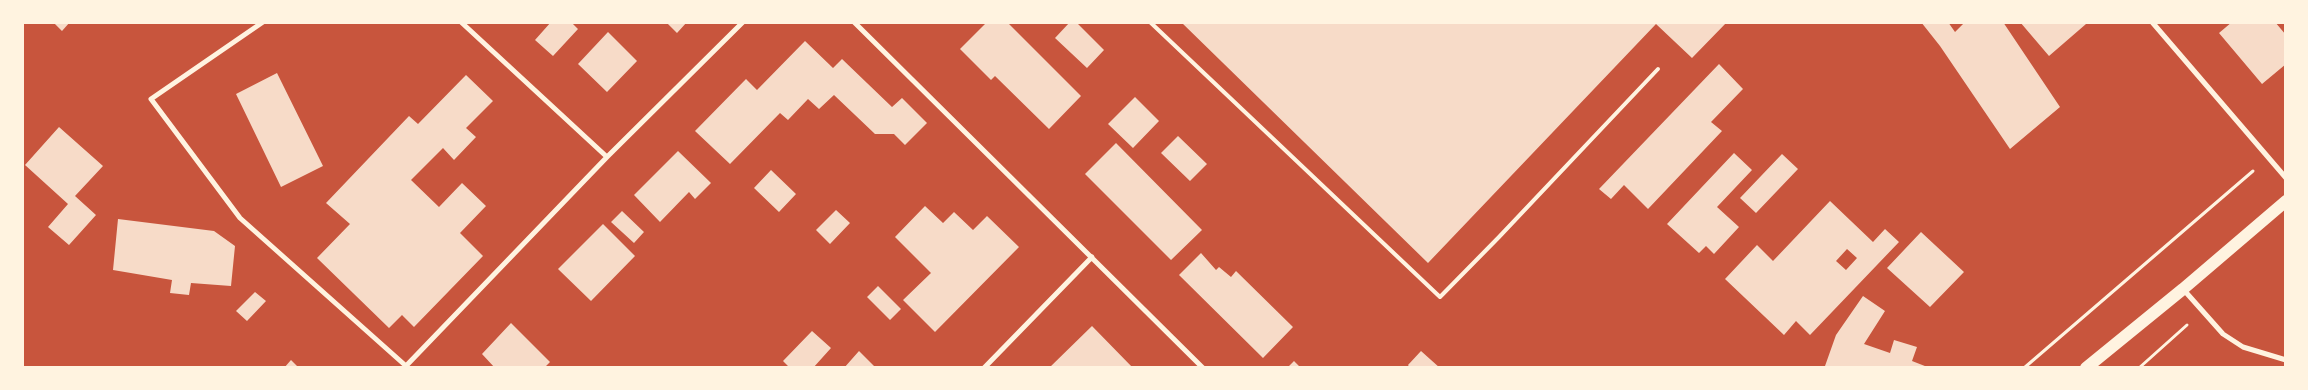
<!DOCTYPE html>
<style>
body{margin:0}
#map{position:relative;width:2308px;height:390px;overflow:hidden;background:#c8553d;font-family:"Roboto Condensed",sans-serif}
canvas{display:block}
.frame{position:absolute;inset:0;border:24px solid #fff3e0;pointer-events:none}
</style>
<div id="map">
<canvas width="2308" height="390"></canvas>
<div class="frame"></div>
</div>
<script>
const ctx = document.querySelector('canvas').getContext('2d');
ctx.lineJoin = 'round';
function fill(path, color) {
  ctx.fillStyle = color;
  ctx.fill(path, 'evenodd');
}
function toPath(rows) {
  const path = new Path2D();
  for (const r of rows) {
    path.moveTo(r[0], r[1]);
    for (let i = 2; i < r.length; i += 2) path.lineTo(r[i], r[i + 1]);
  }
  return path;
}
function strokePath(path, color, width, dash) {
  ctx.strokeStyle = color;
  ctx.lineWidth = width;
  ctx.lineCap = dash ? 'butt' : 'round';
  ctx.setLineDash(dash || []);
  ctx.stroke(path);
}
const building = toPath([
 [53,22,70,22,62,31],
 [551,22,571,22,578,29,553,56,535,40],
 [666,22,687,22,677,33],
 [987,22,1007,22,1081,96,1049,129,995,76,991,80,960,49],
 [1070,22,1076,22,1104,50,1087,68,1055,38],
 [1181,22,1727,22,1692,58,1656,24,1428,263],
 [1921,22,1948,22,1955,32,1965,22,2003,22,2060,107,2010,149,1940,46],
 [2020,22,2084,22,2086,24,2049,56],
 [2232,22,2275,22,2286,35,2286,64,2262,84,2219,33],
 [608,32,637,61,607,92,578,64],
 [805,41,833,68,842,59,892,107,902,98,927,123,905,145,894,134,875,134,834,95,819,109,808,99,788,120,780,113,730,164,695,131,746,79,757,90],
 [1719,64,1743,89,1711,122,1722,131,1648,209,1624,185,1611,199,1599,189],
 [277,73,323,166,281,187,236,94],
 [466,75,493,101,466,128,476,137,454,160,443,148,411,180,439,207,462,183,486,206,460,233,483,256,414,327,402,315,389,328,317,258,350,224,326,203,409,116,418,124],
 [1135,97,1159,121,1133,148,1108,124],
 [59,127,103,166,75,196,96,215,69,245,48,227,68,204,25,165],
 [1178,136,1207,164,1190,181,1161,153],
 [1116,143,1202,230,1171,260,1085,174],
 [678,151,711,183,695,199,689,192,660,222,634,195],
 [1734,153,1752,170,1717,207,1739,227,1714,254,1706,246,1699,253,1667,224],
 [1782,154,1798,169,1756,213,1740,198],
 [771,170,796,194,779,212,754,188],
 [1830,201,1873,242,1885,229,1899,242,1810,335,1796,321,1784,335,1725,279,1757,245,1773,261],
 [1847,249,1857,258,1846,270,1836,261],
 [925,206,943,223,954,212,973,230,987,216,1019,247,935,332,903,300,931,273,895,237],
 [836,210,850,223,830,244,816,230],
 [622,211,644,232,634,243,611,222],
 [118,219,214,231,235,246,231,286,191,283,189,295,170,293,172,280,113,270],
 [603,224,635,256,591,301,558,269],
 [1921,232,1964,272,1930,307,1887,268],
 [1201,253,1216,270,1219,267,1231,277,1236,271,1293,327,1263,358,1179,275],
 [878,286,901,309,890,320,867,297],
 [255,292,266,301,247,321,236,311],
 [1863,296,1885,311,1864,344,1890,353,1894,340,1917,347,1912,361,1930,368,1825,366,1836,335],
 [511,323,550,362,544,368,495,368,482,354],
 [1092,326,1133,368,1049,368],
 [812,331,831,348,813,368,790,368,783,361],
 [859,351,876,368,844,368],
 [1421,351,1440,368,1410,368,1408,365],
 [291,360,299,368,284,368],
 [1294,361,1301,368,1287,368]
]);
const path = toPath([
 [2024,368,2253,171],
 [2139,368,2187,325]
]);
const service = toPath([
 [1150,22,1440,297,1499,237,1658,69]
]);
const minor = toPath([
 [263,22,151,99,240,218,406,366],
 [461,22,607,157],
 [854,22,1203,368],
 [2152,22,2286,178],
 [2183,289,2223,334,2243,347,2286,360],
 [405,367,607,157,743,22],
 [984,368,1092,257]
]);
const primary = toPath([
 [2086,368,2183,289,2286,201]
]);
fill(building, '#f7dbc8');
strokePath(path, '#fff3e0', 3);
strokePath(service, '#fff3e0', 4);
strokePath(minor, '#fff3e0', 5);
strokePath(primary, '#fff3e0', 12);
</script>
